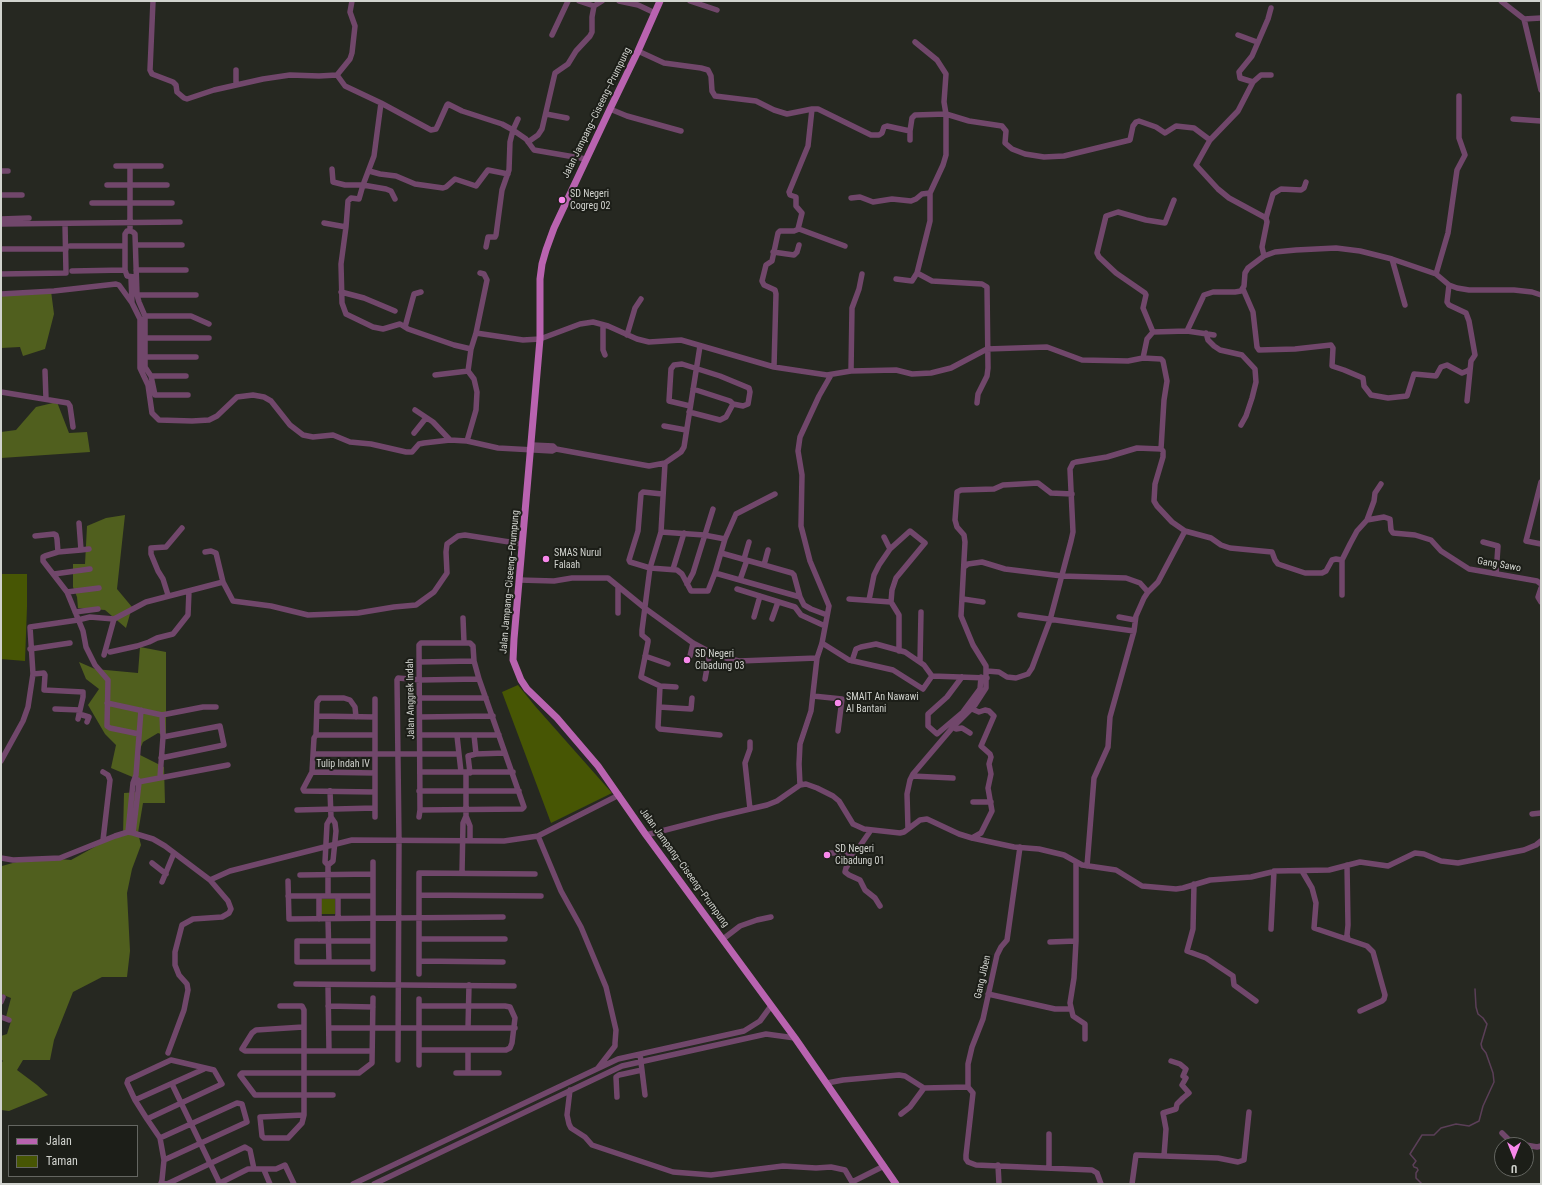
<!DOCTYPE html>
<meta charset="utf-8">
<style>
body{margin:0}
#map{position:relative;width:1542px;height:1185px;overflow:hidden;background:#262821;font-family:"Roboto Condensed",sans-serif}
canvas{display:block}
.frame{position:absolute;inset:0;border:2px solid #d1d3ce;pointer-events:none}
.legend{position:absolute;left:8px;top:1125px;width:130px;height:52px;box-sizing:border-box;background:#1c1e18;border:1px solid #646661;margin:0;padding:5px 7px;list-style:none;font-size:12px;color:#d1d3ce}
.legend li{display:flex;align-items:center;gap:8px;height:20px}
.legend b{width:20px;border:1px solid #646661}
.north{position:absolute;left:1494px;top:1137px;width:40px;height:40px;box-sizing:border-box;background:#1c1e18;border:1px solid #646661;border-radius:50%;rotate:180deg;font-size:11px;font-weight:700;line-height:16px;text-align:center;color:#d1d3ce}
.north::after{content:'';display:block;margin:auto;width:14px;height:18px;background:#f888eb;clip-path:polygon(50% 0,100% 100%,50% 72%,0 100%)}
</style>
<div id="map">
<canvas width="1542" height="1185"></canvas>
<div class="frame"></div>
<ul class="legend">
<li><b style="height:5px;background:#b963b0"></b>Jalan</li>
<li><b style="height:11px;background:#475604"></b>Taman</li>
</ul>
<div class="north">U</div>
</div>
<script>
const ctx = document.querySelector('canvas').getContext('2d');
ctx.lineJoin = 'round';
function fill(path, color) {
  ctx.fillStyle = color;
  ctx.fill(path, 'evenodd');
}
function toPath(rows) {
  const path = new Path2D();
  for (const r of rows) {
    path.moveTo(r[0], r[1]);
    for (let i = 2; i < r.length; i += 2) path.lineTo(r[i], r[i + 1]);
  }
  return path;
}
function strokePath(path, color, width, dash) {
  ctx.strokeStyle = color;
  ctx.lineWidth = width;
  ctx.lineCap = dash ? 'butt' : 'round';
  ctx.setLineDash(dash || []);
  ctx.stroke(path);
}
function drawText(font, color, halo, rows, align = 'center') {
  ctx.font = font + ' "Roboto Condensed",sans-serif';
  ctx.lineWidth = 4;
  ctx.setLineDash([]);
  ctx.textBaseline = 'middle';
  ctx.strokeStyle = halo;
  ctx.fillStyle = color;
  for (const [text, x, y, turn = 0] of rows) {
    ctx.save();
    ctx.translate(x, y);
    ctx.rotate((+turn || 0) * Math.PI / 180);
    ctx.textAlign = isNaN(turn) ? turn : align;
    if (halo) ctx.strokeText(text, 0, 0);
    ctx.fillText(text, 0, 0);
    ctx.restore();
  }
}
const green = toPath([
 [1,574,27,574,27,607,25,661,1,659],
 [518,685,535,706,612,793,551,823,502,692],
 [321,899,335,899,335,914,321,914]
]);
const forest = toPath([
 [51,291,54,314,45,349,23,356,20,347,1,348,1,295],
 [57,402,69,433,87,432,90,452,1,458,1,432,16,430,36,407],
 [125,515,117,589,132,607,126,628,105,610,78,608,77,597,73,587,73,564,85,564,87,526,106,518],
 [140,647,166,652,166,736,158,733,143,742,138,754,164,767,165,803,143,803,138,833,141,845,132,869,127,893,130,951,127,977,102,977,73,992,54,1040,50,1060,23,1060,17,1070,37,1085,48,1095,9,1111,1,1110,1,1063,3,1061,1,1059,1,1036,7,1034,11,1021,6,1017,11,998,1,994,2,866,34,857,71,860,109,839,123,836,124,793,139,792,142,781,111,768,116,745,105,734,88,705,99,689,86,679,79,662,95,669,138,673]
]);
const stream = toPath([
 [1422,1184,1416,1178,1416,1173,1418,1170,1417,1168,1414,1167,1413,1165,1416,1161,1410,1154,1422,1135,1434,1135,1441,1128,1456,1124,1469,1126,1479,1121,1483,1106,1494,1082,1493,1073,1486,1053,1482,1048,1481,1044,1487,1024,1483,1018,1478,1014,1476,1007,1475,989]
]);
const minor = toPath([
 [153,1,150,70,152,74,173,82,176,85,177,92,184,98,187,99,214,90,263,79,290,75,319,76,337,75,345,86,381,103,431,130,436,129,438,125,447,105,448,104,462,111,502,124,513,130,526,139,534,150,586,159],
 [579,1,594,6],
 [619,1,638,5,655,13],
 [690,1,717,10],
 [1501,1,1524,19,1541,90],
 [1524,19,1541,18],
 [552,35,568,1],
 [1238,35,1257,42],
 [915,42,937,60,946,74,944,102,946,114,946,155,943,165,930,193,930,221,917,273,932,281,982,284,987,287,988,368,987,376,978,394,977,403],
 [638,51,664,63,701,68,708,70,711,76,712,91,715,96,756,101,774,110,787,114,812,109,818,109,871,135,879,135,882,133,884,127,887,126,910,131,910,140],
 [337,75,350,59,352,53,355,26,350,12,352,1],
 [1253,82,1240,78,1239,72,1252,56,1268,19,1271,8],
 [236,85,236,70],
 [610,109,627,116,681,131],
 [546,114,567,118],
 [1513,119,1541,121],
 [910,131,912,118,915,115,946,114,969,121,1002,126,1006,131,1005,143,1012,149,1025,154,1044,157,1064,156,1130,140,1133,126,1136,122,1139,121,1156,127,1165,133,1176,126,1194,128,1210,140],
 [528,142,538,135,542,129,555,73,568,64,576,51,590,36,592,32,592,17,594,6,602,1],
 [116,166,161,166],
 [130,166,130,231,133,232,135,234,137,295,139,302,145,316,145,367,151,376,155,395,188,395],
 [332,169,333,182,345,185,363,185,374,156,381,103],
 [1,171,8,171],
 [369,171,380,174,396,176,415,184,443,188,446,187,455,179,476,186,488,170,508,174],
 [107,185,167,185],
 [1,195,22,195],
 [851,198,860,197,873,202,892,199,911,201,916,199,922,194,930,193],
 [395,199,391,191,386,189,363,185,359,199,351,198,348,201,346,227,341,264,342,303,346,314,373,327,383,329,400,324,408,329,454,345,471,349,476,333,523,340,540,339,580,324,593,322,608,326,637,339,649,342,681,340,774,367,827,375,851,371,896,370,912,374,931,373,951,368,987,349,1047,347,1082,360,1128,361,1143,358,1161,359,1163,361,1167,381,1164,400,1161,449],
 [92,203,172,203],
 [1266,218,1273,194,1281,189,1301,190,1304,188,1306,182],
 [1,219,29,218],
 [324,223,346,227],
 [1,224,180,222],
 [798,229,802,213,796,206,796,197,790,195,789,192,808,146,812,109],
 [130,231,127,231,125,234,125,270,127,276,134,277],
 [136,245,182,245],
 [70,246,125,246],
 [486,247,488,237,495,237,496,235,502,190,509,170,510,142,513,130,518,119],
 [1,249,66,249],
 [773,252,794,255,797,252,799,245],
 [1264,256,1262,247,1267,222,1266,218,1229,198,1218,189,1196,165,1210,140,1238,111,1253,82,1261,75,1271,75],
 [1392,259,1405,305],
 [136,270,186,270],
 [72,271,125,270],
 [1,274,66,273,65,224],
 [1436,274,1448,233,1457,170,1465,155,1459,138,1459,96],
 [131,278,132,303,140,319,140,368,148,385,152,413,159,420,192,421,209,420,217,416,237,397,253,395,264,397,271,401,290,425,303,435,313,437,333,435,350,442,371,444,406,452,412,452,419,444,424,443,450,440,467,441,498,448,552,451,556,449],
 [896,279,912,281,917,273],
 [1449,285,1447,302,1449,305,1466,313,1469,321,1475,355,1471,361,1467,401],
 [1243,289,1253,312,1257,347,1259,350,1295,349,1331,345,1333,348,1332,366,1344,370,1363,378,1364,386,1371,395,1388,398,1407,396,1414,374,1436,376,1441,367,1447,365,1462,373,1467,371,1470,369],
 [341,292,364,298,395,311],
 [1,294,54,291,116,284,119,285,132,303],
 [137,295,196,295],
 [145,316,191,316,209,324],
 [603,325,603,350,605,355],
 [405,327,414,294,421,292],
 [1187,331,1214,335],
 [1153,332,1143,308,1146,295,1145,293,1116,273,1099,257,1097,253,1106,216,1118,212,1146,220,1165,223,1174,200],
 [476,333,487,280,484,274,480,273],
 [1206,333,1208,340,1214,346,1220,350,1242,355,1255,369,1256,382,1252,398,1246,416,1241,425],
 [627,335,635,308,641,299],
 [145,338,209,338],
 [145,357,196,357],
 [1143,358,1147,339,1153,332,1187,331,1204,295,1213,292,1235,292,1241,291,1244,286,1245,273,1248,268,1264,256,1275,252,1296,250,1336,248,1360,251,1392,259,1436,274,1449,285,1457,288,1469,290,1514,290,1532,292,1541,295],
 [774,367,776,294,775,290,764,285,762,281,766,265,772,261,778,233,780,231,794,231,799,229,845,246],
 [45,371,46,399],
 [851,371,852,308,859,289,862,274],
 [435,375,468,371,471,349],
 [151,376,186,376],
 [693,389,730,401,733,404],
 [1,392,68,403,70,406,73,427],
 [690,406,669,401,671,369,674,365,682,364,720,376,749,388,750,392,748,404,743,406,733,404],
 [415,410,433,422,450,440],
 [689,412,720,420,726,417,733,404],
 [664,426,686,430],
 [414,433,426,418],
 [467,441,476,410,477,392,474,379,468,371],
 [532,445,553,446,556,449,649,466,665,463,681,452,684,447,700,346],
 [665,463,661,532,650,568,642,630,642,635,648,640,648,642,641,677,660,686,658,727,660,729,720,735],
 [1541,482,1526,541,1541,544],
 [1367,520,1374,501,1375,493,1381,484],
 [79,523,81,550,89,549],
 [661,532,704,535,725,539,715,573,708,591,691,591,682,574,677,570,650,568,630,562,629,560,638,531,641,494,643,492,662,494],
 [35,536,54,534,56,535,57,539,58,552],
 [884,537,890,549],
 [725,539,736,514,775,494],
 [1483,542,1498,546,1496,574],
 [81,550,58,552,45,556,43,557,43,561,67,592,83,631,86,647,95,665,108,680,107,726,110,728,139,734],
 [205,552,211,551,216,553,223,582],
 [721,553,764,565,768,550],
 [744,559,749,542],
 [964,567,968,564,982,562,1005,569,1062,576,1126,578,1140,583,1148,592],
 [673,569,684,533],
 [715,573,800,597,794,575,792,573,764,565],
 [54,574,90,569],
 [519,580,554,581,572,578,608,578,646,609,693,643,710,652,726,658,739,661,817,658,811,711,800,744,799,764,800,785],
 [740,580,747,560],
 [687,584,693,573,713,509],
 [1541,588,1538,597,1541,602],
 [737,589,795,607,801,615,825,626],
 [67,592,99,588],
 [168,595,163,579,158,571,151,554,151,548,166,547,182,528],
 [1342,595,1342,560,1350,544,1357,531,1367,520,1384,517,1390,519,1391,530,1393,533,1415,535,1431,540,1441,551,1469,569,1537,581,1541,584],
 [800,597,804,605,811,609,827,615],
 [849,599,891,602,899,615,899,651],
 [963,599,983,602],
 [869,600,874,575,879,565,890,549,910,531,925,543,896,578,892,590,891,602],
 [75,612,98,609],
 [618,613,618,586],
 [1020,615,1134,631],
 [754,617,760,596],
 [1119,617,1135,620],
 [463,618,464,642],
 [772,619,778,602],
 [822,643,849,660,893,670,923,689,932,676,987,678],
 [30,649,70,643],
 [110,652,137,646,149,642,157,638,173,634,188,615,189,591],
 [104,655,114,619],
 [645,656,668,664],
 [690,656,693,643],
 [817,658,822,643,829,606,810,561,801,526,802,475,798,451,800,437,819,396,831,375],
 [852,661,856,649,861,647,876,644,905,652,924,665,932,676],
 [419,662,474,661],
 [920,662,921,612],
 [987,671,999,672,1007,677,1016,678,1028,674,1032,668,1050,620,1071,541,1073,532,1070,469,1073,463,1076,462,1107,457,1137,448,1161,449,1163,451,1163,457,1155,484,1154,501,1157,506,1172,522,1185,531,1211,538,1221,545,1230,548,1272,552,1275,560,1278,564,1305,573,1322,573,1326,571,1332,560,1336,559,1342,560],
 [33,674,44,673,45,675,44,690,83,692,83,697,78,719],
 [962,677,947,697,928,714,928,726,937,734,963,712,980,689,981,677],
 [705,679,710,652],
 [660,686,676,687],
 [813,696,842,699,838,731],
 [419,698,486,698],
 [375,699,375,817],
 [107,703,162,715],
 [659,707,691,709,692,698],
 [55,709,80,710],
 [79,714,89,717,87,722],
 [317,716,375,717],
 [420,717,493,716],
 [953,727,956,729,962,728,970,733],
 [316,735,317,702,320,698,344,698,350,700,355,707,356,717],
 [420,735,499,735],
 [457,736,461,772],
 [314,754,458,754],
 [476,754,505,753],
 [161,758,224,745,220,726,163,737],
 [1,761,23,721,28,707,33,674,30,627,78,620,90,617,114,619,146,602,223,582,233,601,271,606,308,615,358,613,394,607,416,605,434,592,447,573,446,552,447,544,458,536,465,535,522,544],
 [103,772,108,775,110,780,103,840],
 [312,772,314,738,316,735,375,735],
 [420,772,513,772],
 [470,773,468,756,476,754,474,735],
 [912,776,953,778],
 [160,777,163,737,162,715,203,707,216,707],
 [133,783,228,765],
 [419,791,519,791],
 [375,792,304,791,303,789,312,772,375,773],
 [973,802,991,802],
 [750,809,745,763,750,749,750,742],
 [297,810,375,808],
 [1532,814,1541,813],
 [466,816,470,826,470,841],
 [419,817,420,810,419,645,421,643,470,643,473,646,474,661,479,679,524,807,522,809,420,810],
 [908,829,907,794,910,780,913,774,953,727,975,705,986,688,986,666,973,645,961,616,965,542,964,535,957,527,955,520,957,492,961,490,994,489,1003,485,1038,483,1051,493,1072,494],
 [128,832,133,783,136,775,141,710],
 [133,833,139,783,138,780],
 [646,835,716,817,767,805,777,801,800,785,806,784,817,788,833,796,839,801,853,824,864,829,900,833,904,832,920,820,927,819,959,834,972,838,1014,847,1039,849,1064,855,1082,865,1116,870,1142,886,1176,889,1183,888,1210,880,1251,877,1276,871,1329,870,1360,862,1388,866,1415,853,1424,854,1441,861,1458,863,1524,850,1536,845,1541,841],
 [538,836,561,891,581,927,606,987,616,1030,615,1043,615,1046,598,1068],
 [972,838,981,833,992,811,988,788,991,774,989,764,991,757,990,754,981,746,994,716,989,711,985,710,979,712,972,709],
 [830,853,855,853,871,830],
 [855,853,846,868,845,872,849,875,860,880,865,890,875,898,880,906],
 [1,858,13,860,60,858,115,836,128,832,133,833,153,839,165,846,210,880,230,871,352,840,504,841,538,836,619,795],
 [1076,862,1076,941,1074,978,1070,1003,1073,1016,1085,1024,1085,1039],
 [152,863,166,874],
 [328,865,333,861,336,831,335,823,331,817,330,791],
 [1347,865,1348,925,1347,935,1348,939],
 [1087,866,1094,778,1108,747,1110,717,1134,631,1136,616,1144,598,1148,592,1158,582,1185,531],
 [1302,871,1312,888,1316,903,1314,928,1367,946,1373,952,1385,995,1384,999,1382,1001,1360,1011],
 [462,873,463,823,466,816,466,772],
 [300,875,373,874],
 [288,881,289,919,503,917],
 [162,882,174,853],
 [1194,884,1193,929,1187,951,1206,958,1233,976,1234,985,1256,1001],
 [419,895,541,896],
 [288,896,373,896],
 [319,896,319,919],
 [328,896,328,865,325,862,327,824,331,817],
 [338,896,338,918],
 [328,919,329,962],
 [1271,929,1274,871],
 [419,939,505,939],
 [723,939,740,926,757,920,771,917],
 [373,941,297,941,297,962,373,962],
 [1050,942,1076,941],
 [419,961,503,962],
 [373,969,373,862],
 [419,974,419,873,535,874],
 [296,984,514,986],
 [328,985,329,1050],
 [988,994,1055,1009,1071,1009],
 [1,1002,3,997],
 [280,1006,302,1006,304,1010,304,1115,302,1123,288,1138,264,1138,262,1136,260,1117,304,1115],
 [328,1006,373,1007],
 [419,1006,505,1006,510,1007,515,1018,512,1043,510,1048,506,1050,419,1050],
 [1,1017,9,1020],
 [303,1027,256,1030,252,1033,242,1049,245,1051,372,1051],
 [329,1028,515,1028],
 [468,1028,469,985],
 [168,1053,184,1010,188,990,187,984,179,975,175,965,175,952,182,925,193,919,222,917,229,913,231,909,228,901,210,880],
 [640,1054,645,1095],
 [398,1060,399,841,397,680,398,678,420,680,479,679],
 [419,1065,419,999],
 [456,1073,499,1073],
 [468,1073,468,1051],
 [827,1083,843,1080,899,1075,905,1076,924,1088,968,1087,973,1093,966,1155,966,1159,968,1162,976,1165,1092,1170,1097,1173,1101,1184],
 [172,1084,220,1184],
 [968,1087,968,1064,972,1047,983,1019,997,955,1001,947,1007,940,1020,847],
 [570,1090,567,1115,569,1124,571,1128,585,1137,592,1145,673,1172,711,1175,783,1166,816,1168,831,1167,845,1170,852,1182,884,1166],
 [333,1095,255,1095,240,1075,242,1073,359,1073,372,1063,373,998],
 [617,1097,616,1077,619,1075,642,1070],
 [135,1100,204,1069],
 [901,1114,910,1107,924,1088],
 [147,1119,222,1084,214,1070,171,1060,128,1080,127,1083,135,1100,147,1119,160,1138,164,1160,162,1180,161,1184],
 [1502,1133,1508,1139,1517,1144,1523,1145],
 [1049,1134,1049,1167],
 [160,1138,237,1103,242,1104,247,1122,164,1160],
 [1526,1145,1537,1147,1541,1146],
 [1164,1156,1166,1129,1163,1113,1176,1109,1177,1104,1183,1098,1189,1093,1182,1085,1186,1078,1183,1076,1186,1069,1180,1064,1171,1061],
 [998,1165,999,1184],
 [264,1170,270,1184],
 [161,1183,167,1184,245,1147,250,1150,254,1169],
 [218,1184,248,1169,276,1169,285,1165,294,1184],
 [353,1184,618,1059,744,1031,760,1021,771,1006],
 [374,1184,622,1066,766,1034,795,1038],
 [1132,1184,1136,1155,1218,1158,1238,1162,1244,1160,1249,1112]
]);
const major = toPath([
 [660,1,638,51,610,109,554,228,546,250,542,264,540,279,540,339,514,639,513,660,521,680,527,689,557,718,598,766,646,835,795,1038,896,1184]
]);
const markers = [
 [562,200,4,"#f888eb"],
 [546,559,4,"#f888eb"],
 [687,660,4,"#f888eb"],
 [838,703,4,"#f888eb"],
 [827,855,4,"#f888eb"]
];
const streetNames = [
 ["Jalan Jampang–Ciseeng–Prumpung",597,113,-64],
 ["Gang Sawo",1499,565,10],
 ["Jalan Jampang–Ciseeng–Prumpung",510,582,-85],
 ["Jalan Anggrek Indah",411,699,-91],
 ["Tulip Indah IV",343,764],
 ["Jalan Jampang–Ciseeng–Prumpung",684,868,54],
 ["Gang Jiben",983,977,-77]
];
const poiNames = [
 ["SD Negeri",570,194],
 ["Cogreg 02",570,206],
 ["SMAS Nurul",554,553],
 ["Falaah",554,565],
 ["SD Negeri",695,654],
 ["Cibadung 03",695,666],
 ["SMAIT An Nawawi",846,697],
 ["Al Bantani",846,709],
 ["SD Negeri",835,849],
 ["Cibadung 01",835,861]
];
fill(green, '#475604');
fill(forest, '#505f1e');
strokePath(stream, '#5b3f58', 1.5);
strokePath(minor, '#71476b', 5.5);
strokePath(major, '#b963b0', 7);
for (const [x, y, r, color] of markers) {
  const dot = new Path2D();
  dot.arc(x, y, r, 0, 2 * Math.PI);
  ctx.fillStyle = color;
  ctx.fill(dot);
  strokePath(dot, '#1c1e18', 1.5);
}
drawText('10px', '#d1d3ce', '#1c1e18', streetNames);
drawText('10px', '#d1d3ce', '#1c1e18', poiNames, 'left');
</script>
